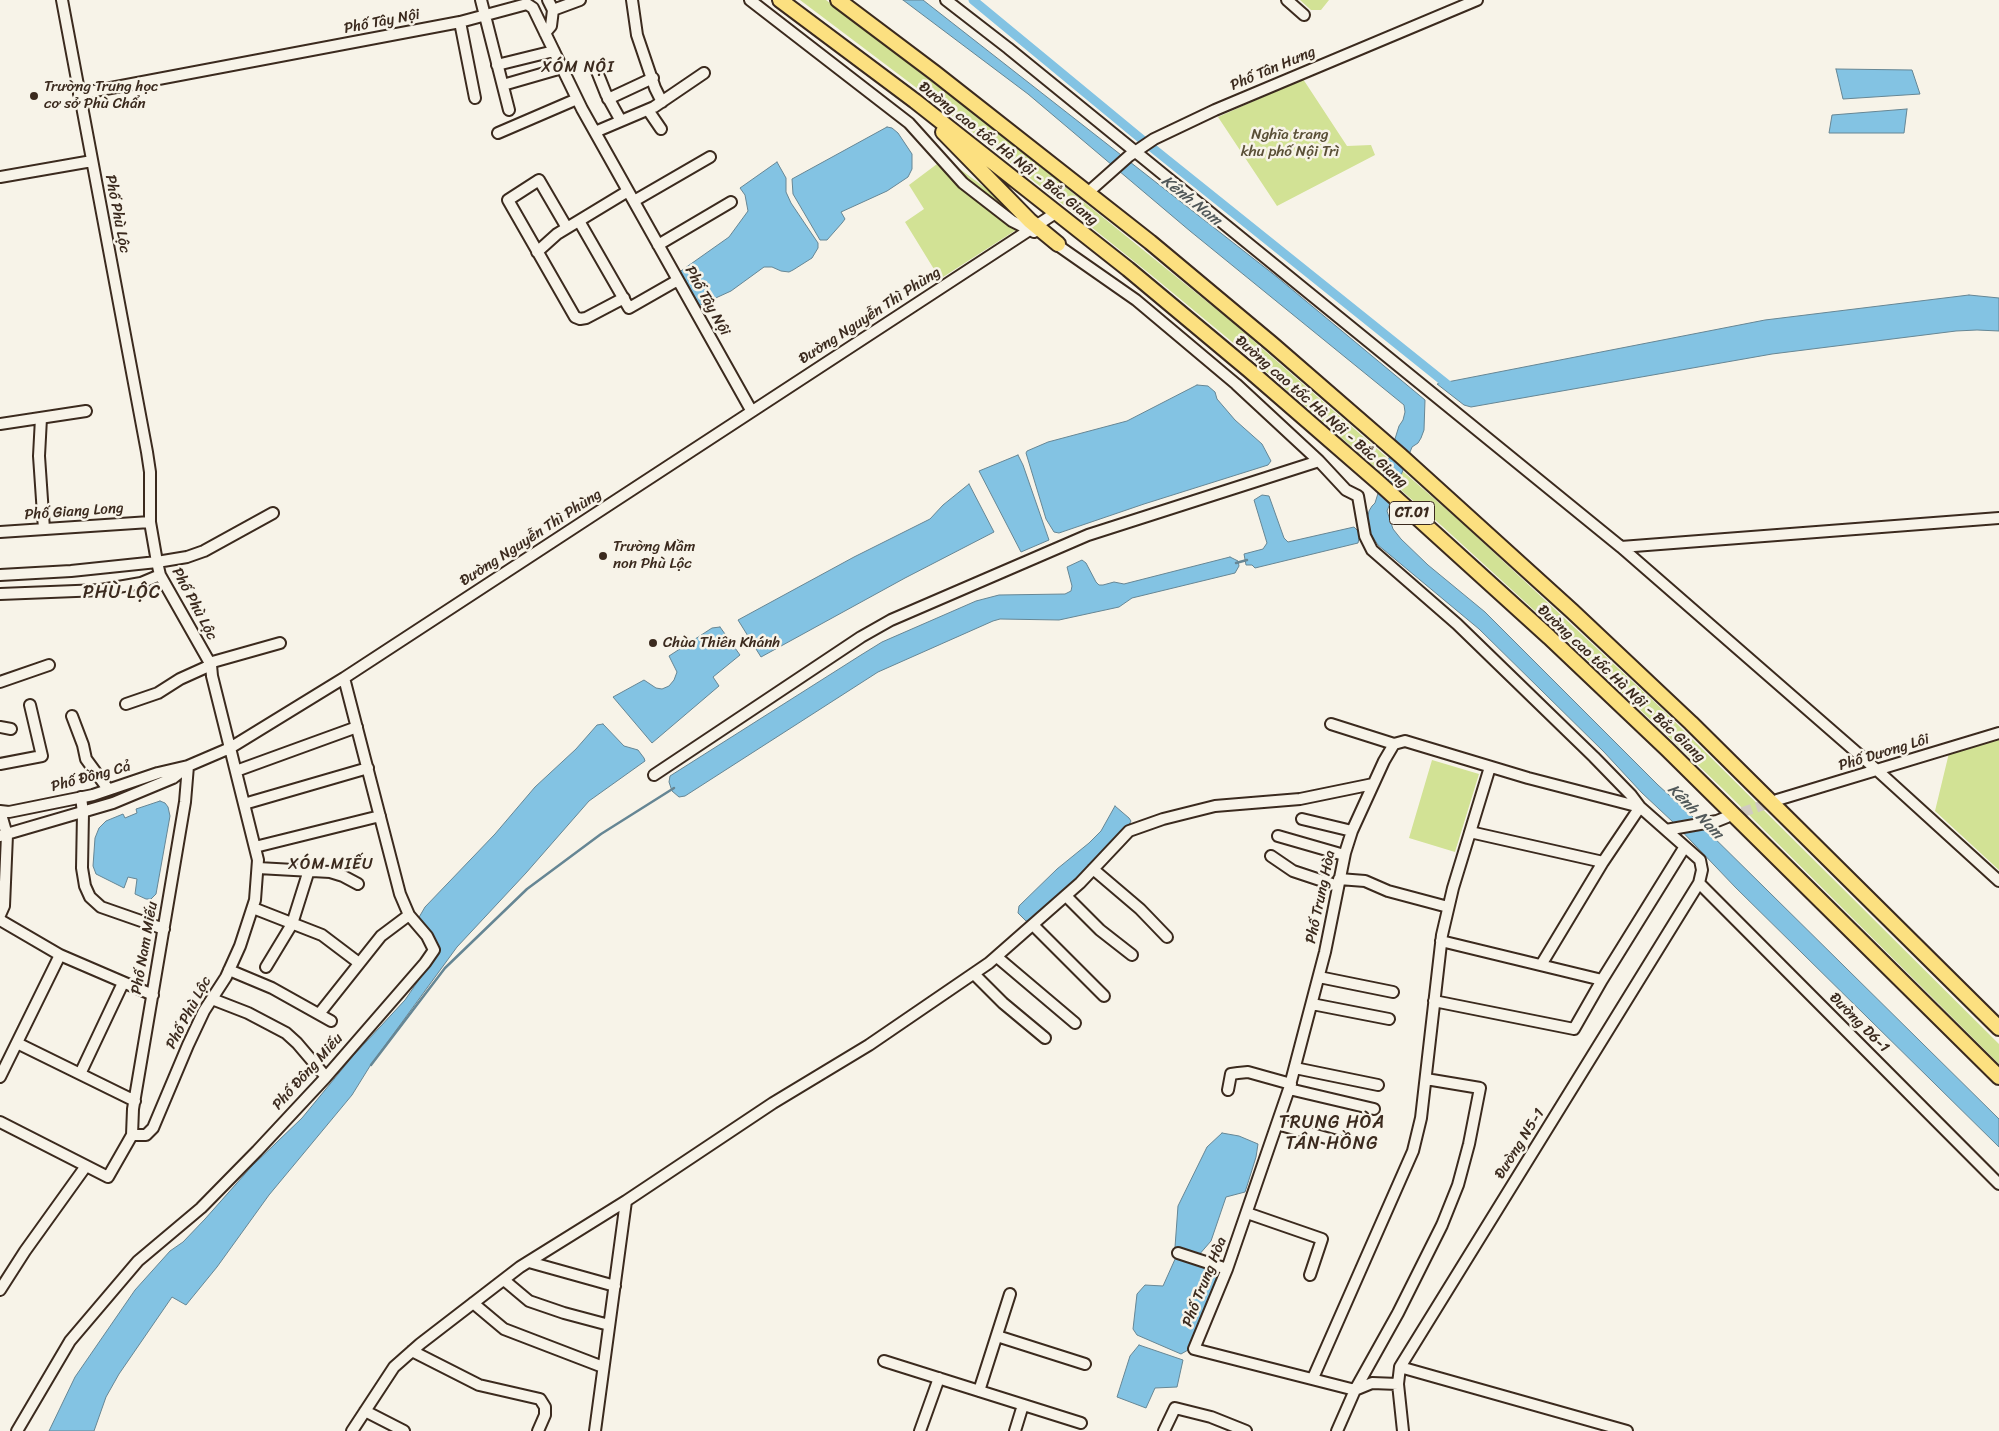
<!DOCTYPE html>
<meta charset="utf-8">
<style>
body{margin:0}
canvas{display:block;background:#f7f3e8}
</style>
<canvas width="1999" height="1431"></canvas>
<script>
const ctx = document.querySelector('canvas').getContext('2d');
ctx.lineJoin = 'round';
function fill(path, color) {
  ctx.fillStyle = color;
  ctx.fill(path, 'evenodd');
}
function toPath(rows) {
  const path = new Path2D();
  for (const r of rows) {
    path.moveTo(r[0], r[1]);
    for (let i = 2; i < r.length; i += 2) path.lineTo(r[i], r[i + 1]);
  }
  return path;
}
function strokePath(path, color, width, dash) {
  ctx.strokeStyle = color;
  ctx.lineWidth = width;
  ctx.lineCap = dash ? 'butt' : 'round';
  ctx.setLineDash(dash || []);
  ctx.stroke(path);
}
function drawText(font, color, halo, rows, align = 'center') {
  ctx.font = font + ' Sriracha,sans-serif';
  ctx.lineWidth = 5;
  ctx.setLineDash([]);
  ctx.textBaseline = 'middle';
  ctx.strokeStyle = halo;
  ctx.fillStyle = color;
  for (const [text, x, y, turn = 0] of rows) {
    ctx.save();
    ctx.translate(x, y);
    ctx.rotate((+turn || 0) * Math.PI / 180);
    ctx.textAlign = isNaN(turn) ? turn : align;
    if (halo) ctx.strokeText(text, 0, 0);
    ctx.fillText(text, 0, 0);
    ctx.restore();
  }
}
const green = toPath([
 [800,0,826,0,1010,142,1232,322,1462,523,1661,708,1999,1044,1999,1064,1724,790,1569,642,1442,526,1231,341,1150,274,922,92],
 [1300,0,1329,0,1321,10,1311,10],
 [1303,79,1347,146,1371,145,1375,155,1277,206,1218,117],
 [945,158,1030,221,940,279,905,222,924,209,909,185],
 [1999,740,1999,870,1935,811,1949,753],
 [1432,760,1479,774,1455,852,1409,838]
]);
const water = toPath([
 [903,0,923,0,1277,277,1425,400,1424,430,1421,438,1418,443,1412,447,1387,511,1393,529,1401,539,1428,565,1485,612,1658,785,1691,815,1999,1119,1999,1147,1736,888,1674,823,1642,793,1604,752,1479,629,1378,545,1371,534,1359,538,1358,543,1255,568,1252,565,1246,565,1244,554,1263,549,1267,543,1254,500,1262,495,1269,496,1284,538,1288,542,1354,527,1358,531,1369,527,1367,521,1369,511,1372,506,1375,503,1399,426,1403,420,1405,412,1404,405,1190,231,1028,94,903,0],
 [1836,69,1912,70,1920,94,1843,99,1836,69],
 [1907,109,1904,133,1829,133,1832,115,1907,109],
 [887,127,892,128,898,133,912,154,912,169,908,177,887,191,841,212,845,219,842,223,827,240,820,240,793,194,792,179,887,127],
 [777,162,786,178,786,192,791,203,818,243,818,248,812,258,793,270,789,272,781,271,772,267,764,267,731,291,696,307,678,273,729,237,748,211,745,195,740,188,777,162],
 [1969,295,1999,298,1999,331,1977,330,1956,331,1772,354,1471,407,1464,405,1437,384,1765,320,1969,295],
 [1197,385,1208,386,1215,392,1217,399,1235,420,1262,444,1271,461,1268,465,1144,504,1059,533,1054,532,1046,519,1026,453,1027,451,1048,442,1127,421,1197,385],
 [1018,455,1023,465,1049,540,1021,552,979,471,1018,455],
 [969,484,994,532,905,578,761,657,738,620,854,557,930,519,943,505,969,484],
 [1230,557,1238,561,1239,566,1235,573,1132,598,1119,607,1059,620,1000,619,993,621,878,672,685,796,679,797,672,791,669,782,670,776,861,655,882,642,976,601,999,595,1065,594,1071,591,1072,586,1067,567,1082,560,1086,563,1096,582,1099,585,1103,585,1114,582,1124,584,1230,557],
 [720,627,740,655,713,677,719,686,652,743,613,697,644,680,656,688,662,689,669,686,674,680,677,672,669,656,712,628,720,627],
 [603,724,624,746,638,750,644,758,645,761,589,801,526,873,457,947,370,1066,352,1095,269,1195,217,1267,186,1305,172,1297,119,1374,106,1397,94,1431,49,1431,75,1377,135,1290,170,1251,183,1242,205,1219,252,1166,302,1118,353,1056,405,1000,429,965,434,960,435,953,418,919,425,907,495,834,535,787,576,749,597,725,603,724],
 [160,801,165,803,168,807,170,816,156,894,151,899,146,899,135,894,137,879,128,877,124,888,96,874,93,866,95,838,99,828,106,821,123,814,125,818,137,813,136,809,160,801],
 [1115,806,1129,818,1131,821,1130,823,1034,921,1026,921,1018,913,1019,906,1057,869,1089,843,1101,831,1115,806],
 [1222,1133,1239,1136,1258,1144,1256,1157,1247,1186,1245,1192,1226,1197,1211,1241,1198,1256,1174,1250,1175,1247,1178,1206,1207,1147,1222,1133],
 [1176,1257,1220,1270,1188,1350,1181,1354,1137,1335,1133,1329,1137,1294,1145,1285,1163,1286,1176,1257],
 [1139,1345,1183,1360,1177,1387,1155,1388,1146,1408,1117,1397,1130,1356,1139,1345]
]);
const stream = toPath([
 [1236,563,1247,560],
 [371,1065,445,968,527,889,601,834,674,788]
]);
const canal = toPath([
 [973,0,1145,142,1453,389]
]);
const minorTunnel = toPath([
 [1054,214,1090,190],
 [1728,817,1776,801]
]);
const minor = toPath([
 [481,0,509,110],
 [632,0,637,35,655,88,662,102],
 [750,0,909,123,963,183,1012,221,1034,232],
 [946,0,1008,48,1621,547,1878,771,1999,881],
 [1287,0,1304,15],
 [553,10,580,0],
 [460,22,475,98],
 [545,33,551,26,553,10,548,0],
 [497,65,554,51],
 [596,69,606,94,621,121],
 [503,85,562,68],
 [79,94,460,22,527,4,533,8,582,109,751,410],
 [608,99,653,78],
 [648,110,661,129],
 [595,132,654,107,704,73],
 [498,133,577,99],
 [0,177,92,161],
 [1093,188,1129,156,1154,139,1215,110,1477,0],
 [634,201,710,157],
 [579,221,629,308,678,280],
 [567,228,539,180,508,200,575,317,580,319,586,318,624,298],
 [1053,242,1136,300,1236,384,1319,461,1346,490,1358,496,1365,536,1372,550,1457,624,1594,757,1631,795,1640,807],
 [658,245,731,202],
 [537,252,557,234,628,191],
 [41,418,39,456,44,529],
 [0,424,86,411],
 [0,532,150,522],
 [1621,547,1999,518],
 [0,575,71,571,157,562,187,557,204,551,273,513],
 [0,594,101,590,141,583,160,575],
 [209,663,280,643],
 [0,682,49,665],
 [126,704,158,693,180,679,211,665],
 [72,716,83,745,86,759,108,789],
 [1331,724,1394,744],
 [0,727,11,729],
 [0,764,42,756,30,705],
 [236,771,357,727],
 [654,775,861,637,891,620,1088,535,1319,461],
 [81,797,83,813,82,868,85,886,90,897,101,907,164,929],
 [1777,800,1999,733],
 [244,804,368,768],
 [0,811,9,812,93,795,158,773,188,766,185,802,133,1109,132,1135],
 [1302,819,1352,831],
 [1666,830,1717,821,1727,817],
 [1470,832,1603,862],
 [0,836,113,803,173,778,188,766,230,748,344,678,1054,214],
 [1278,836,1344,855],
 [255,847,380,816],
 [1271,856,1293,871,1338,886],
 [258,868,330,872,343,876,358,884],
 [1093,869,1140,909,1167,937],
 [1339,879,1365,881,1388,891,1448,907],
 [1699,883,1999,1184],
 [1066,896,1100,930,1132,955],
 [253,908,322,935,359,963],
 [0,915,4,906,7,835,0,811],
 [0,920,60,955,153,995],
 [1033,925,1104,996],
 [1441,941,1602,980],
 [997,957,1075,1023],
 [1541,965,1603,862,1640,807],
 [266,967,292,924,309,870],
 [229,970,272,988,331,1021],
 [974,974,1003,1003,1045,1038],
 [1319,977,1393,992],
 [212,999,248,1013,286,1033,297,1043,326,1077],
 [1434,1001,1574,1029,1602,980,1684,848],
 [1312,1004,1389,1019],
 [319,1014,381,936,409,915],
 [17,1043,135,1101],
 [1295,1068,1378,1085],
 [80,1074,123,983],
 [0,1077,60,955],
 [1289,1089,1374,1109],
 [1228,1090,1231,1074,1238,1073,1248,1072,1291,1084],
 [0,1122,108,1177,132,1135,146,1135,153,1128,188,1045,204,1011,226,977,240,946,255,900,258,860,212,676,211,665,160,575,157,562,150,522,150,472,147,452,62,0],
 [1277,1124,1344,1143],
 [1247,1213,1322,1239,1310,1275],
 [1178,1253,1227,1269],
 [529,1262,615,1286],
 [504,1280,529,1301,564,1313,609,1325],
 [0,1290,25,1251,86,1166],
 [473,1303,504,1329,603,1367],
 [997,1336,1085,1364],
 [412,1351,479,1385,540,1399,545,1407,545,1415,538,1431],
 [884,1361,1081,1423],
 [1400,1367,1627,1431],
 [1313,1378,1413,1151,1421,1118,1442,935,1453,888,1490,767],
 [1398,1384,1372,1383,1355,1390,1194,1349,1227,1269,1289,1089,1325,952,1345,853,1352,831,1384,761,1394,744,1405,741,1528,778,1640,807,1700,860,1702,870,1699,883,1694,891,1400,1367,1398,1384,1403,1431],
 [979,1391,1010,1294],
 [365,1411,404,1431],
 [17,1431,70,1341,138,1261,201,1208,257,1151,326,1077,425,963,434,950,427,936,409,915,400,894,344,678],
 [352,1431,394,1367,420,1344,520,1267,626,1201,773,1103,869,1045,989,963,1080,883,1129,831,1163,819,1215,806,1300,799,1373,784],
 [595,1431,626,1201],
 [920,1431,939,1378],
 [1015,1431,1023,1405],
 [1164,1431,1175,1408,1211,1417,1246,1431],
 [1337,1431,1355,1390,1398,1313,1442,1225,1458,1185,1469,1144,1480,1088,1426,1079]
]);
const highway = toPath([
 [780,0,915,101,1128,269,1249,370,1378,482,1549,637,1667,749,1999,1077],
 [838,0,935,73,1150,242,1272,344,1401,456,1572,611,1691,723,1999,1028],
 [943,132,1030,221,1058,244]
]);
const markers = [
 [34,96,5,"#3b2a1e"],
 [603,556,5,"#3b2a1e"],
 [653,643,5,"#3b2a1e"]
];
const shields = [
 [1412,513,45]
];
const shieldNames = [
 ["CT.01",1412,513]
];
const streetNames = [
 ["Phố Tây Nội",382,22,-11],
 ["Phố Tân Hưng",1273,69,-23],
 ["Đường cao tốc Hà Nội - Bắc Giang",1008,154,38],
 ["Phố Phù Lộc",117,214,79],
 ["Phố Tây Nội",707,301,61],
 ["Đường Nguyễn Thì Phùng",870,316,-33],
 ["Đường cao tốc Hà Nội - Bắc Giang",1321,412,41],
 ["Phố Giang Long",74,512,-4],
 ["Đường Nguyễn Thì Phùng",531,538,-33],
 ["Phố Phù Lộc",194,604,62],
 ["Đường cao tốc Hà Nội - Bắc Giang",1621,684,43],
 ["Phố Dương Lôi",1884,753,-17],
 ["Phố Đồng Cả",91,777,-15],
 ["Phố Trung Hòa",1321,897,-78],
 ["Phố Nam Miếu",145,948,-80],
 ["Phố Phù Lộc",189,1013,-62],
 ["Đường D6-1",1859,1023,45],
 ["Phố Đông Miếu",308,1072,-48],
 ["Đường N5-1",1520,1144,-58],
 ["Phố Trung Hòa",1205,1282,-68]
];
const poiNames = [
 ["Trường Trung học",44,87],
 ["cơ sở Phù Chẩn",44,104],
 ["Trường Mầm",613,547],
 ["non Phù Lộc",613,564],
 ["Chùa Thiên Khánh",663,643]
];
const parkNames = [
 ["Nghĩa trang",1290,135],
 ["khu phố Nội Trì",1290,152]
];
const neighbourhoodNames = [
 ["XÓM NỘI",578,68],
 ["XÓM MIẾU",331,865]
];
const waterNames = [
 ["Kênh Nam",1191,201,38],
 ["Kênh Nam",1695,812,45]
];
const quarterNames = [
 ["PHÙ LỘC",122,593],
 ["TRUNG HÒA",1332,1123],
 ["TÂN HỒNG",1332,1144]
];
fill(green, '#d2e295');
fill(water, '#83c3e3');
strokePath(water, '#668694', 1);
strokePath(stream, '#668694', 2.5);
strokePath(canal, '#83c3e3', 9);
strokePath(minorTunnel, '#d1cbc0', 10, [10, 5]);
strokePath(minor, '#3b2a1e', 14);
strokePath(highway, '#3b2a1e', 18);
strokePath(minor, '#f7f3e8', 10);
strokePath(highway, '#fce080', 14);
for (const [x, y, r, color] of markers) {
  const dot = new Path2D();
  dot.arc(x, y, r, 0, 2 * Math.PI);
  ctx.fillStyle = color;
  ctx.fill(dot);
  strokePath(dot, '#f7f3e8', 2);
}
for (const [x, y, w] of shields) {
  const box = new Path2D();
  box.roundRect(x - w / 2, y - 11.5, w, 23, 4);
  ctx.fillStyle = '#f7f3e8';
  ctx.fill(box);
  strokePath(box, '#3b2a1e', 1);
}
drawText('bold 14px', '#3b2a1e', null, shieldNames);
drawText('15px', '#3b2a1e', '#f7f3e8', streetNames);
drawText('15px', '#3b2a1e', '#f7f3e8', poiNames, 'left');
drawText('15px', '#594f36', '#f7f3e8', parkNames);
ctx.letterSpacing = '1px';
drawText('16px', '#3b2a1e', '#f7f3e8', neighbourhoodNames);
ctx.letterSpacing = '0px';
drawText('italic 16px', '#515859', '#f7f3e8', waterNames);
ctx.letterSpacing = '1px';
drawText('18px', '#3b2a1e', '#f7f3e8', quarterNames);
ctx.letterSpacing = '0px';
</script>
